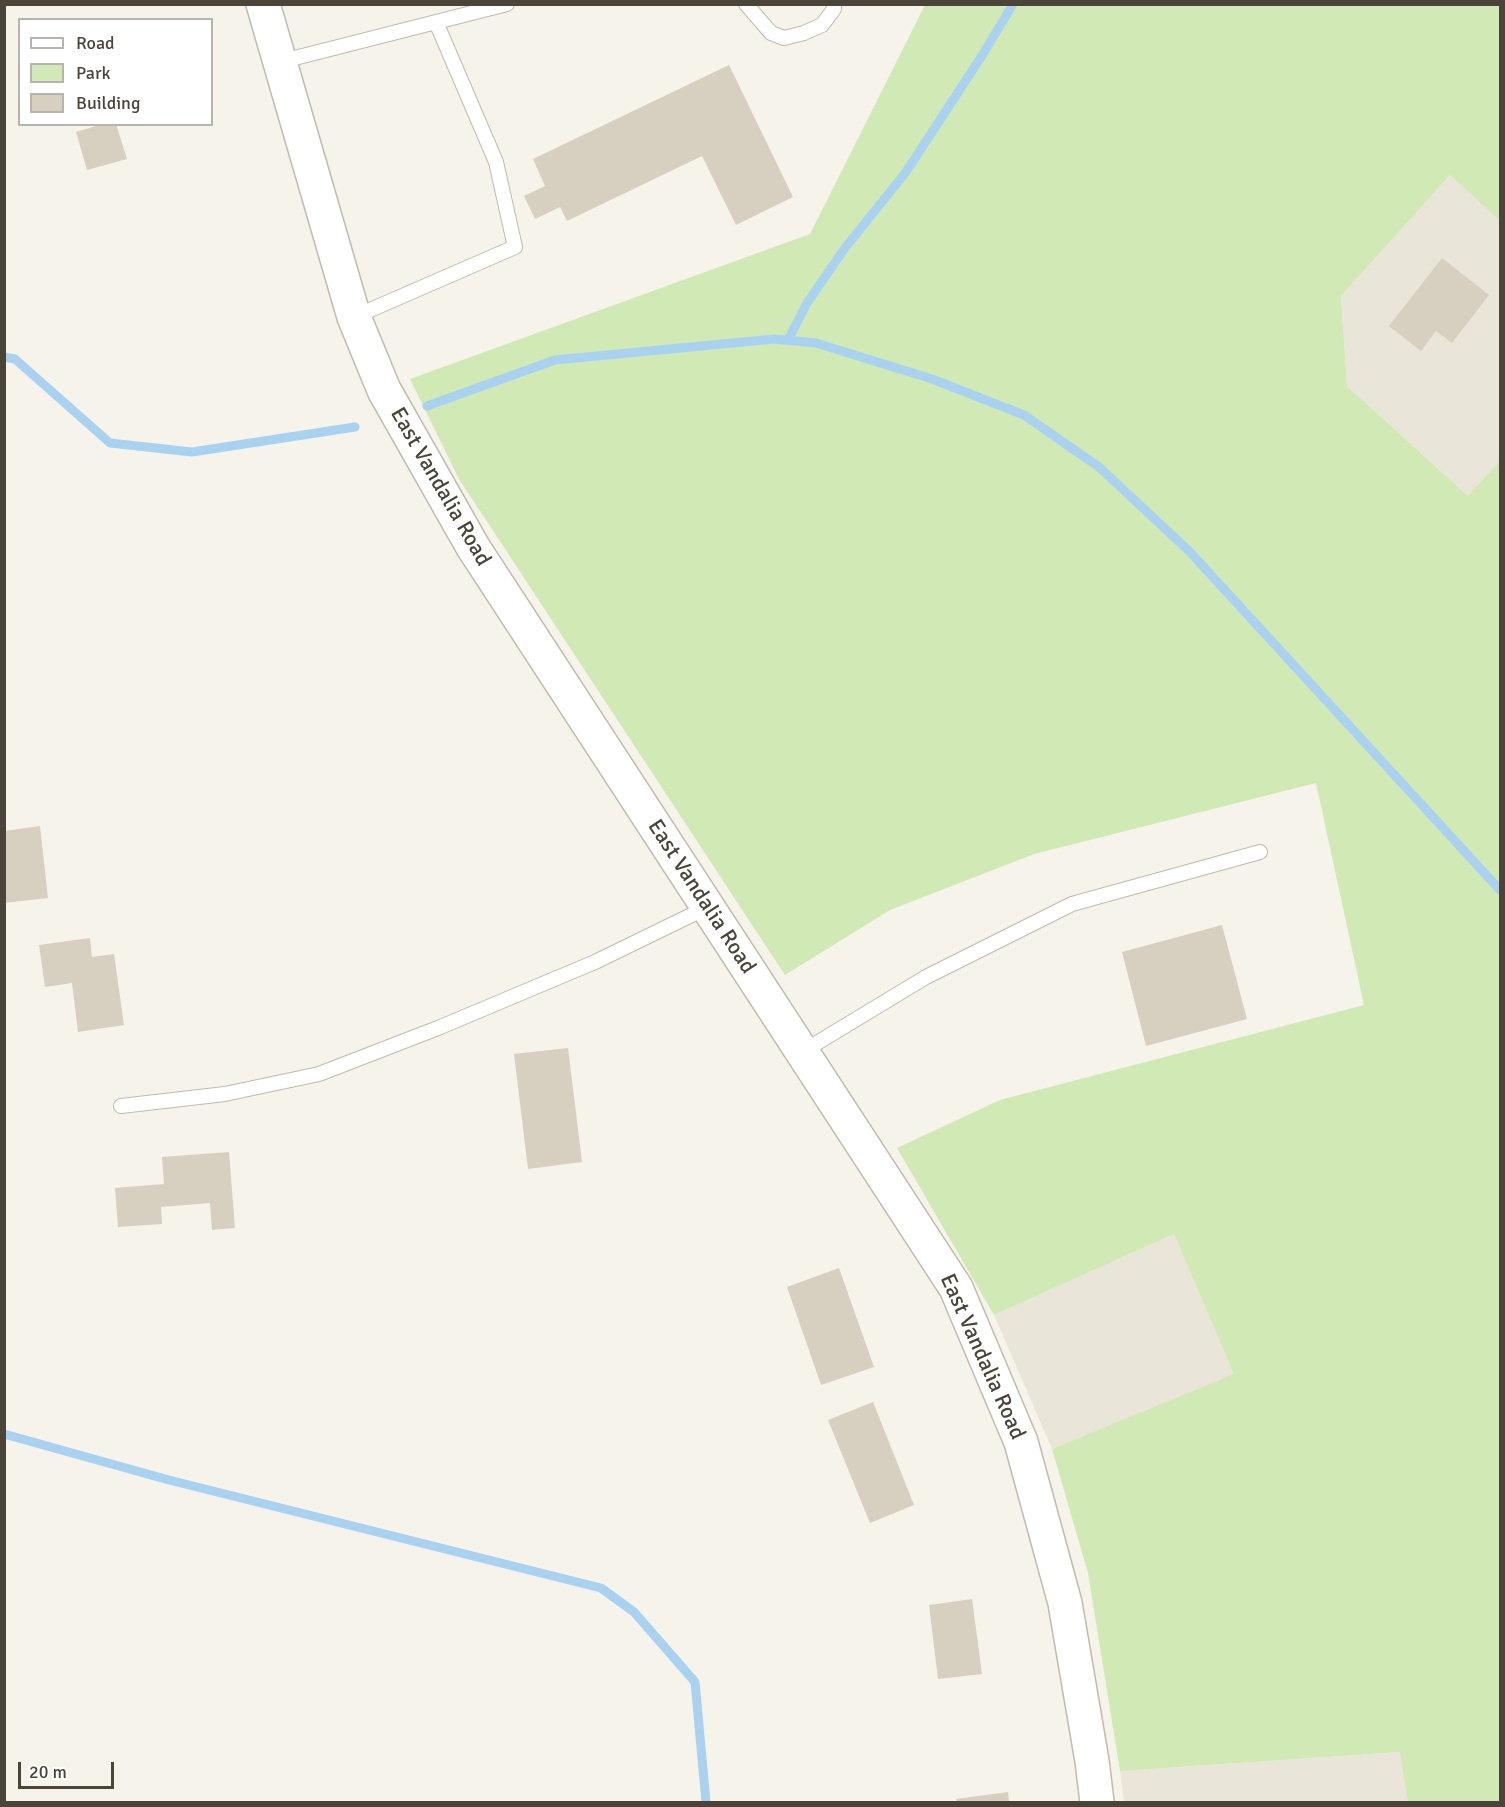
<!DOCTYPE html>
<style>
body{margin:0}
#map{position:relative;width:1505px;height:1807px;overflow:hidden;background:#f6f3eb;font-family:Signika,sans-serif}
canvas{display:block}
.frame{position:absolute;inset:0;border:6px solid #4a4439;pointer-events:none}
.legend{position:absolute;left:18px;top:18px;width:195px;height:108px;box-sizing:border-box;background:#fff;border:2px solid #b7b4b0;margin:0;padding:8px 10px;list-style:none;font-size:18px;color:#4a4439}
.legend li{display:flex;align-items:center;gap:12px;height:30px}
.legend b{width:30px;border:2px solid #b7b4b0}
.scale{position:absolute;left:18px;top:1762px;width:96px;height:27px;box-sizing:border-box;border:3px solid #4a4439;border-top:0;padding-left:8px;font-size:18px;line-height:21px;white-space:nowrap;color:#4a4439;-webkit-text-stroke:4px #fff;paint-order:stroke}
</style>
<div id="map">
<canvas width="1505" height="1807"></canvas>
<div class="frame"></div>
<ul class="legend">
<li><b style="height:8px;background:#fff"></b>Road</li>
<li><b style="height:16px;background:#d0e9b5"></b>Park</li>
<li><b style="height:16px;background:#d7cfc0"></b>Building</li>
</ul>
<div class="scale">20 m</div>
</div>
<script>
const ctx = document.querySelector('canvas').getContext('2d');
ctx.lineJoin = 'round';
function fill(path, color) {
  ctx.fillStyle = color;
  ctx.fill(path, 'evenodd');
}
function toPath(rows) {
  const path = new Path2D();
  for (const r of rows) {
    path.moveTo(r[0], r[1]);
    for (let i = 2; i < r.length; i += 2) path.lineTo(r[i], r[i + 1]);
  }
  return path;
}
function strokePath(path, color, width, dash) {
  ctx.strokeStyle = color;
  ctx.lineWidth = width;
  ctx.lineCap = dash ? 'butt' : 'round';
  ctx.setLineDash(dash || []);
  ctx.stroke(path);
}
function drawText(font, color, halo, rows, align = 'center') {
  ctx.font = font + ' Signika,sans-serif';
  ctx.lineWidth = 6;
  ctx.setLineDash([]);
  ctx.textBaseline = 'middle';
  ctx.strokeStyle = halo;
  ctx.fillStyle = color;
  for (const [text, x, y, turn = 0] of rows) {
    ctx.save();
    ctx.translate(x, y);
    ctx.rotate((+turn || 0) * Math.PI / 180);
    ctx.textAlign = isNaN(turn) ? turn : align;
    if (halo) ctx.strokeText(text, 0, 0);
    ctx.fillText(text, 0, 0);
    ctx.restore();
  }
}
const residential = toPath([
 [1450,175,1500,221,1500,461,1469,497,1347,386,1341,296],
 [1174,1234,1235,1375,1052,1449,994,1315],
 [1401,1752,1408,1802,1124,1802,1120,1771]
]);
const green = toPath([
 [925,5,1500,5,1500,221,1450,175,1341,296,1347,386,1468,496,1500,461,1500,1802,1408,1802,1400,1752,1120,1771,1088,1573,1052,1449,1234,1374,1174,1234,994,1315,897,1148,1000,1100,1364,1005,1316,783,1034,854,890,910,785,975,459,479,410,379,810,234]
]);
const stream = toPath([
 [788,340,807,303,845,248,906,172,983,54,1013,4],
 [4,357,15,359,110,443,192,452,355,427],
 [427,406,555,360,774,339,816,343,932,379,1024,415,1099,467,1189,551,1500,890],
 [4,1434,169,1480,601,1588,634,1612,695,1682,706,1802]
]);
const building = toPath([
 [729,65,793,197,736,225,702,156,567,221,560,207,535,219,524,196,545,186,533,159],
 [103,124,116,124,127,159,87,170,76,132],
 [1442,258,1489,295,1452,343,1436,331,1421,351,1389,326],
 [40,826,48,898,4,903,4,831],
 [1222,925,1247,1019,1146,1046,1122,952],
 [90,938,92,957,114,954,124,1025,78,1032,72,983,45,987,39,945],
 [568,1048,582,1162,528,1169,514,1054],
 [229,1152,235,1228,212,1230,210,1203,161,1207,162,1224,118,1227,115,1188,164,1184,162,1157],
 [839,1268,874,1367,821,1385,787,1287],
 [873,1402,914,1505,870,1523,828,1420],
 [972,1599,982,1674,938,1679,929,1605],
 [1008,1792,1009,1802,957,1802,956,1799]
]);
const service = toPath([
 [746,4,771,33,784,38,804,33,822,25,834,9,834,4],
 [279,62,507,4],
 [354,317,515,247,496,162,436,22],
 [802,1052,926,977,1072,904,1260,852],
 [121,1106,225,1094,319,1074,438,1028,595,962,708,907]
]);
const tertiary = toPath([
 [263,4,354,317,384,390,473,547,956,1288,1021,1442,1065,1603,1092,1761,1097,1802]
]);
const streetNames = [
 ["East Vandalia Road",440,487,60],
 ["East Vandalia Road",701,897,57],
 ["East Vandalia Road",982,1357,66]
];
fill(residential, '#eae5d9');
fill(green, '#d0e9b5');
strokePath(stream, '#a9d2f1', 9);
fill(building, '#d7cfc0');
strokePath(service, '#c1bbad', 16);
strokePath(tertiary, '#c1bbad', 36);
strokePath(service, '#fff', 14);
strokePath(tertiary, '#fff', 33);
drawText('22px', '#4a4439', '#fff', streetNames);
</script>
